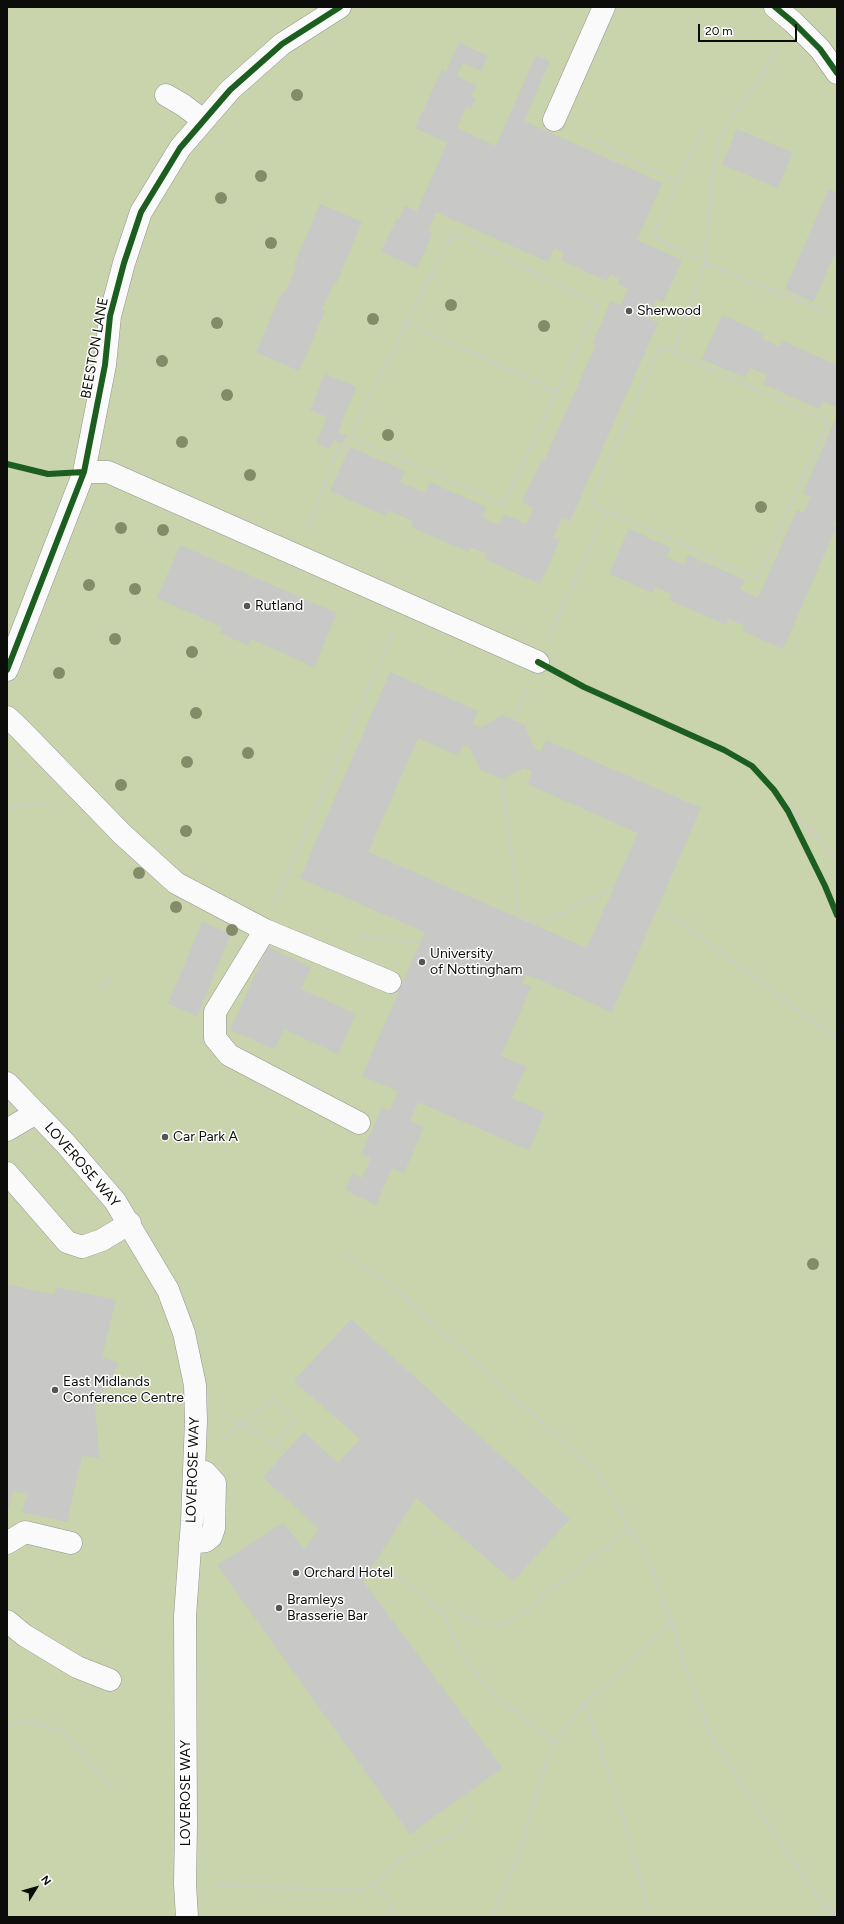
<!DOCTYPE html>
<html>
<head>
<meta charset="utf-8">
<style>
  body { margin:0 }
  #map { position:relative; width:844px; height:1924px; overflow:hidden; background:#dee0db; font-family:Figtree,sans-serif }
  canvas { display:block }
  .frame { position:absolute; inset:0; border:8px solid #0c0d0a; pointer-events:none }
  .north { position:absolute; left:16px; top:1868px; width:40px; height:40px; -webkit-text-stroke:3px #fff; paint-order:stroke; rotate:53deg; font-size:11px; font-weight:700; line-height:16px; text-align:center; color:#0c0d0a }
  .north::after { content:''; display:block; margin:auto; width:14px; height:18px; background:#0c0d0a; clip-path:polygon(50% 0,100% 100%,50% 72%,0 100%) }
  .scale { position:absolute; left:698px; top:24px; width:99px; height:18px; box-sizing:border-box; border:2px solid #0c0d0a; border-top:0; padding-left:5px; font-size:12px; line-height:14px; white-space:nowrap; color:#0c0d0a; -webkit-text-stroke:3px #fff; paint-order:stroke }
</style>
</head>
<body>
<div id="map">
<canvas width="844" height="1924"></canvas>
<div class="frame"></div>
<div class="north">N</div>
<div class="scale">20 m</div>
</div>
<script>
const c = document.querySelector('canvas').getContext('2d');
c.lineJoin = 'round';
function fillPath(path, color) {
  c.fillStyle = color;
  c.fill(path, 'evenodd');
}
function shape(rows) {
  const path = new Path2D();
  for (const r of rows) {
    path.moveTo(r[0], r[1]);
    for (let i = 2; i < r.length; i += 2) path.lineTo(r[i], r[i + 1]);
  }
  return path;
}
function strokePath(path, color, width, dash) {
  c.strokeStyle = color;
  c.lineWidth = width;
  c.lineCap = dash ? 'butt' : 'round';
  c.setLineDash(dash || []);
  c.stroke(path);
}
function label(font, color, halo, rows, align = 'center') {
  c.font = font + ' Figtree,sans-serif';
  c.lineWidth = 3;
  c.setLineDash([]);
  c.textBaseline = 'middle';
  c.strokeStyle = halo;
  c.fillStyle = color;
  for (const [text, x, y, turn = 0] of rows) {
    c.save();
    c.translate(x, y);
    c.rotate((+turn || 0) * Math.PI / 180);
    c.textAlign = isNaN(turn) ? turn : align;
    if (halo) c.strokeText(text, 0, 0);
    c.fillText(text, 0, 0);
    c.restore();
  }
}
const green = shape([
  [7,7,837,7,837,1917,7,1917]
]);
const building = shape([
  [459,43,488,56,481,71,463,63,457,76,476,85,471,97,475,99,471,109,466,107,457,128,496,146,536,55,550,61,524,121,662,183,637,240,682,260,663,302,656,299,648,318,658,323,570,521,562,518,553,537,560,540,540,584,485,559,487,554,470,547,468,552,411,527,413,521,388,510,386,516,330,491,350,447,405,471,400,482,425,493,430,482,486,507,482,517,499,525,504,514,526,524,534,508,522,502,542,459,544,461,596,345,592,344,611,301,621,305,628,288,618,284,620,279,610,274,607,281,561,260,564,252,554,248,548,262,436,212,428,231,433,233,417,268,381,252,397,218,399,220,405,206,417,211,447,143,415,128,442,70,446,72],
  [737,129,793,153,777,188,722,164],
  [829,189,837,193,837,249,813,302,785,289],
  [320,204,362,222,336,284,334,283,322,309,325,311,299,371,256,352,282,292,285,293,296,266,294,265],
  [722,315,764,334,762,339,780,347,782,341,837,365,834,371,837,372,837,407,823,401,819,409,763,384,767,375,750,368,745,378,702,359],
  [325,374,356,387,338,432,346,435,342,444,334,440,330,449,316,443,327,417,310,410],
  [837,415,837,515,832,526,836,528,783,649,743,631,745,626,729,619,726,625,669,600,672,594,656,587,653,593,609,574,629,529,671,548,666,557,684,565,688,555,745,580,740,590,758,598,797,510,804,513,811,497,803,493],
  [180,545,337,613,314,667,251,639,248,645,220,633,222,627,157,598],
  [390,672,478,711,472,724,480,728,503,715,525,725,534,748,541,752,546,740,701,808,612,1012,526,974,522,983,531,987,501,1056,526,1067,512,1098,545,1113,529,1150,418,1102,410,1121,424,1127,404,1173,392,1168,376,1205,345,1190,352,1174,362,1178,371,1158,361,1154,382,1107,390,1111,398,1091,362,1076,425,932,300,878],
  [418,738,458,756,463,745,469,747,481,770,502,779,524,768,532,771,527,784,638,833,587,948,368,852],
  [202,922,231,933,197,1016,168,1004],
  [268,947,311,967,301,989,356,1014,338,1054,284,1029,274,1049,230,1030],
  [7,1284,54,1295,56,1287,116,1300,102,1357,119,1363,95,1406,99,1458,82,1456,67,1522,22,1512,27,1494,13,1491,9,1508,7,1508],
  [351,1319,570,1519,513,1581,416,1498,363,1581,502,1768,410,1834,217,1565,283,1523,304,1549,319,1529,263,1477,304,1432,338,1463,360,1439,294,1381]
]);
const path = shape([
  [703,129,653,236,705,263,826,312],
  [580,133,678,182],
  [407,323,556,391],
  [660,346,828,422,758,578,590,503,660,346],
  [674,352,705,263,714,164,719,141,734,113,758,84,778,48],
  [307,529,338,449,344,451,350,437,407,323,454,232,598,305,504,504,350,437],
  [550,635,607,510],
  [514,721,528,688],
  [502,779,520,918,536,925,613,888],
  [774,790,837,858],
  [7,807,50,802],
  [275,904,394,630],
  [657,908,675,918,837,1039],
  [360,937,421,942],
  [100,988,111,977],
  [343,1254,386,1281,599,1474,648,1560,672,1622,691,1684,714,1740,785,1850,824,1905,837,1915],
  [111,1375,167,1405],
  [225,1415,274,1444],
  [225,1437,273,1399,295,1421,274,1444,286,1452],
  [378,1560,443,1612,458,1647,480,1679,497,1698,555,1743],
  [450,1607,469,1619,492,1626,505,1625,522,1614,629,1529],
  [585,1703,625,1822,650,1917],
  [7,1726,29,1720,64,1733,112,1787],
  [374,1884,389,1901,396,1917],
  [213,1885,351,1890,364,1889,374,1884,400,1860,451,1835,462,1826,469,1815,471,1804,468,1794],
  [492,1917,522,1845,543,1773,555,1743,585,1702,615,1677,672,1622]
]);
const minor = shape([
  [775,7,793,22,820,49,837,73],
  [166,95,183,105,203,120],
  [554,120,604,7],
  [84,472,108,472,538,662],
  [7,670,84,472,105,365,110,316,124,263,141,212,180,148,230,90,282,44,340,7],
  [7,717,18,727,122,834,176,883,265,930,390,982],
  [265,930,215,1012,215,1038,229,1055,359,1123],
  [7,1083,65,1143,115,1201,168,1290,184,1333,195,1385,196,1421,192,1521,185,1616,186,1825,185,1884,187,1917],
  [7,1130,36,1113],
  [7,1173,67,1242,82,1247,102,1240,130,1223],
  [7,1543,25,1532,71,1543],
  [190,1543,206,1541,211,1537,214,1528,215,1483,205,1472,194,1469],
  [7,1621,24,1635,77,1667,110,1680]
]);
const cycleway = shape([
  [775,7,793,22,820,49,837,73],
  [7,464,48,474,84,472],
  [538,662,584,687,724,750,752,766,774,790,788,811,825,886,837,915],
  [7,670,84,472,105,365,110,316,124,263,141,212,180,148,230,90,282,44,340,7]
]);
const trees = [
  [297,95],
  [261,176],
  [221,198],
  [271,243],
  [451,305],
  [373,319],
  [217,323],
  [544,326],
  [162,361],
  [227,395],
  [388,435],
  [182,442],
  [250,475],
  [761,507],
  [121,528],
  [163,530],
  [89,585],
  [135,589],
  [115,639],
  [192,652],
  [59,673],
  [196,713],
  [248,753],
  [187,762],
  [121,785],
  [186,831],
  [139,873],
  [176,907],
  [232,930],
  [813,1264]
];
const markers = [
  [629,311,4,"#565753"],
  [247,606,4,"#565753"],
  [422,962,4,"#565753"],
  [165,1137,4,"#565753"],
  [55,1390,4,"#565753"],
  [296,1573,4,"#565753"],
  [279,1608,4,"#565753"]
];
const poiNames = [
  ["Sherwood",637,311],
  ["Rutland",255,606],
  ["University",430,954],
  ["of Nottingham",430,970],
  ["Car Park A",173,1137],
  ["East Midlands",63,1382],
  ["Conference Centre",63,1398],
  ["Orchard Hotel",304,1573],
  ["Bramleys",287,1600],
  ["Brasserie Bar",287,1616]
];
const streetNames = [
  ["BEESTON LANE",95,348,-80],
  ["LOVEROSE WAY",82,1165,49],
  ["LOVEROSE WAY",193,1470,-88],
  ["LOVEROSE WAY",186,1793,-90]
];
fillPath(green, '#c9d3ac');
fillPath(building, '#c8c8c7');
strokePath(minor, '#959693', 23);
strokePath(path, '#cccccb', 2.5, [3, 2]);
strokePath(minor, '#fafafa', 22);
strokePath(cycleway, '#1b5e20', 6);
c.fillStyle = '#848b69';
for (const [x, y] of trees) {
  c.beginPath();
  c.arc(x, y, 6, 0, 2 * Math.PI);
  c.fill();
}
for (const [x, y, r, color] of markers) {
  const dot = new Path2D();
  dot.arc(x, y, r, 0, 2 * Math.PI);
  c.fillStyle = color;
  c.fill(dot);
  strokePath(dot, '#fff', 1.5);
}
label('14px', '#0c0d0a', '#fff', poiNames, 'left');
label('14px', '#0c0d0a', '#fff', streetNames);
</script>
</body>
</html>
